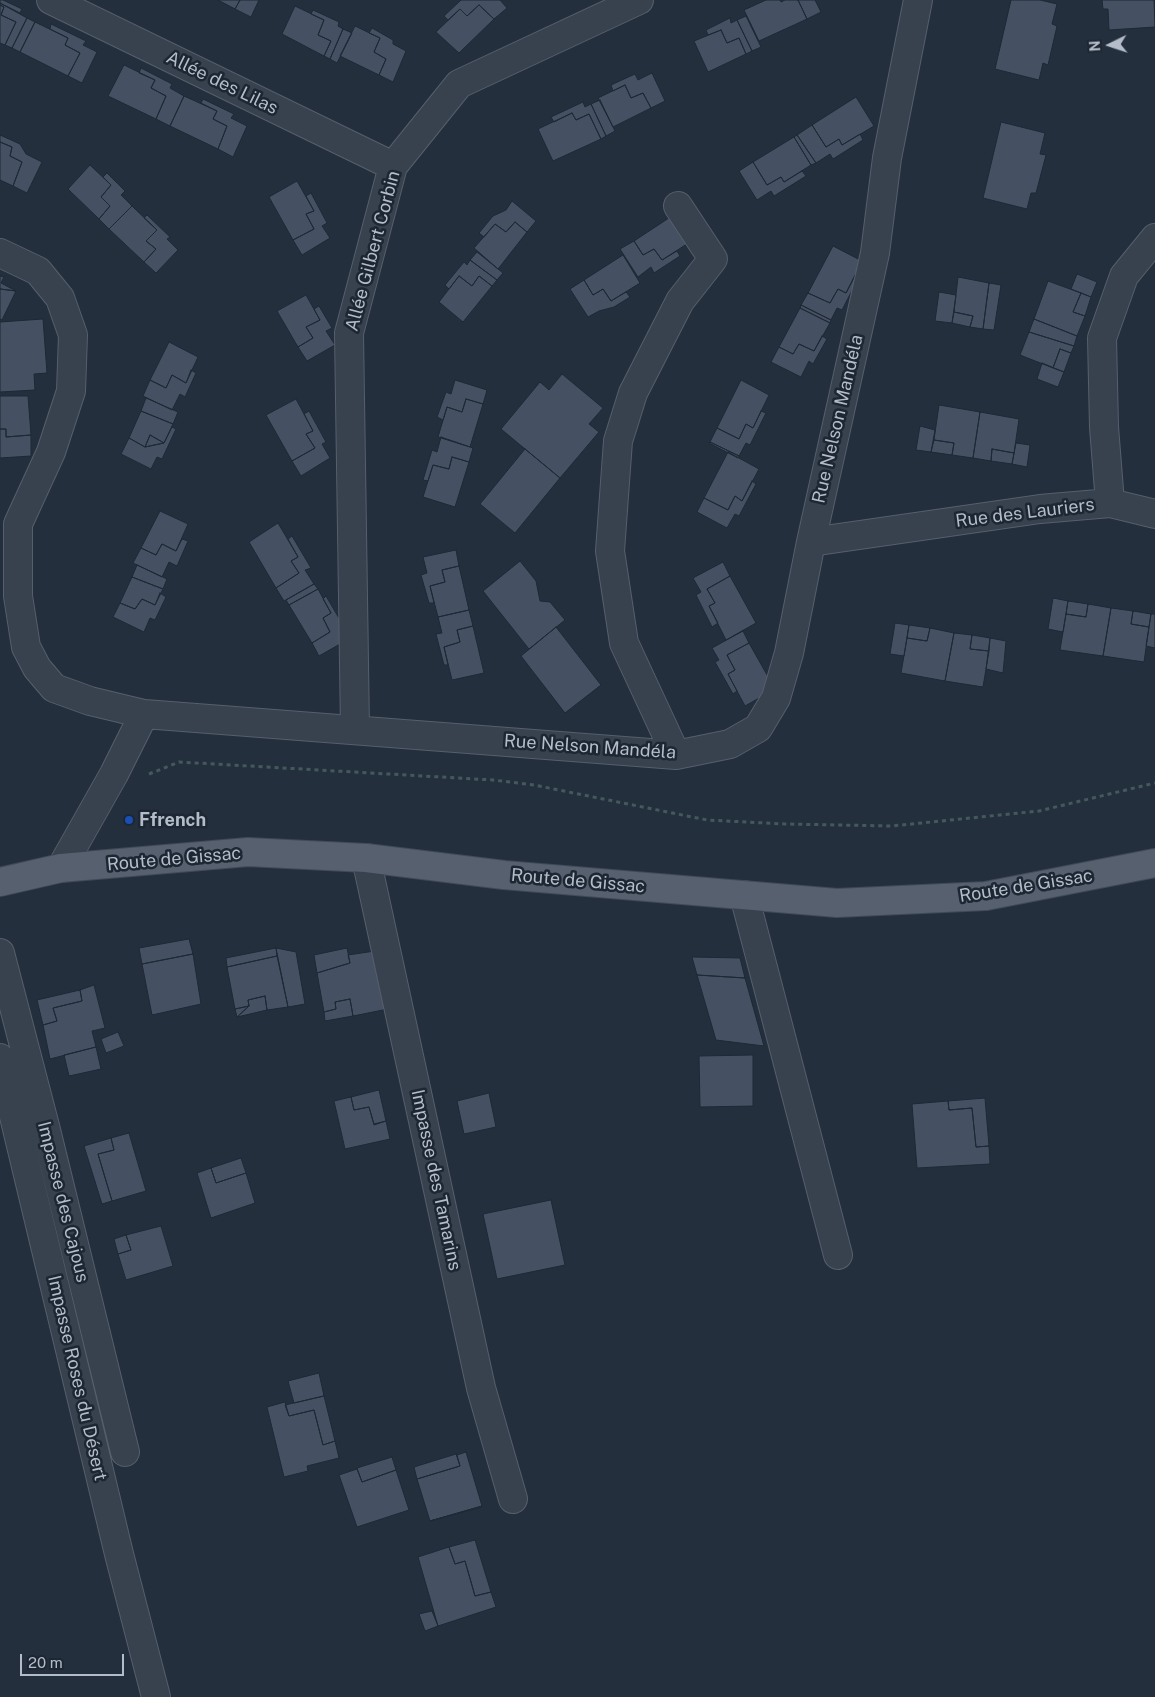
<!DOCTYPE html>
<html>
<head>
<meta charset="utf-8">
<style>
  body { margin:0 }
  #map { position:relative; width:1155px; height:1697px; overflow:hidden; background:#242f3e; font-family:"Public Sans",sans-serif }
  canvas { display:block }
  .north { position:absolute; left:1085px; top:20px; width:50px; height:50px; -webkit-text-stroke:4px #1d2633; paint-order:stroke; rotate:266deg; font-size:14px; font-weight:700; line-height:20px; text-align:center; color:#b4bcc9 }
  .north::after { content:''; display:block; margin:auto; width:18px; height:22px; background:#b4bcc9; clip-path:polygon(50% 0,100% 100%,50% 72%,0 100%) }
  .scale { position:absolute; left:20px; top:1654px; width:104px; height:22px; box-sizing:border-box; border:2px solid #b4bcc9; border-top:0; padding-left:6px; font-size:15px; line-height:18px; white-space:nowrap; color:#b4bcc9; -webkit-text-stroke:4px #1d2633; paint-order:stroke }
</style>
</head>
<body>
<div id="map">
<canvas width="1155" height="1697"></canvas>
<div class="north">N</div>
<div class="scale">20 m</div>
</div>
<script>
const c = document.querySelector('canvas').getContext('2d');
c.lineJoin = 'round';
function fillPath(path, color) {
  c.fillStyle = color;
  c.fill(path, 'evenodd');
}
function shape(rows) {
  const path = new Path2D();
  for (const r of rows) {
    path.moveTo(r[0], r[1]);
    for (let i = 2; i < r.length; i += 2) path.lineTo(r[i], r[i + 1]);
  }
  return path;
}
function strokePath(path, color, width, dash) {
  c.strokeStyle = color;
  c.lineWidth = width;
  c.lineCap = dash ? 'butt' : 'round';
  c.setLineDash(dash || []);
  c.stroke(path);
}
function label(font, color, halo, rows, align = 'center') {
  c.font = font + ' "Public Sans",sans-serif';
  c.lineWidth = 5;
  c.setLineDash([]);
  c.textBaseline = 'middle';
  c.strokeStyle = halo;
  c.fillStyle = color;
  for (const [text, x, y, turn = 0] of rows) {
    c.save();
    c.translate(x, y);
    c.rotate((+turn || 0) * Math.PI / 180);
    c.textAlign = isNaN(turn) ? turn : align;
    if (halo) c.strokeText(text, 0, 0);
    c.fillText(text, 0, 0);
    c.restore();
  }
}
const building = shape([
  [0,0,3,0,22,9,20,13,0,3,0,0],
  [218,0,240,0,235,9,218,0],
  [240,0,259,0,251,17,235,9,240,0],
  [461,0,500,0,507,8,494,19,479,5,467,16,460,9,448,20,444,16,461,0],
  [766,0,780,0,781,2,785,0,798,0,807,19,759,41,744,10,766,0],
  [798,0,815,0,821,12,807,19,798,0],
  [1011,0,1040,0,1057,4,1052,24,1057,26,1048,65,1043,63,1039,80,995,69,1011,0],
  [1102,0,1154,0,1155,27,1109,30,1108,9,1103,9,1102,0],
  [0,3,27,18,12,48,5,45,16,22,1,15,4,7,0,5,0,3],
  [0,5,4,7,1,15,16,22,5,45,0,43,0,5],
  [479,5,494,19,459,53,436,32,460,9,467,16,479,5],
  [295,6,324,20,318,35,331,41,324,56,282,34,295,6],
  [313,10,339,22,338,26,343,29,330,59,324,56,331,41,318,35,324,20,311,14,313,10],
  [746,16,761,47,752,51,737,20,746,16],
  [27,18,35,22,20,52,12,48,27,18],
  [730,18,731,23,737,20,752,51,746,54,739,38,727,43,721,30,708,35,706,30,730,18],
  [35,22,68,38,65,45,80,53,68,76,20,52,35,22],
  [51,24,86,41,83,45,97,52,82,83,68,76,80,53,65,45,68,38,50,29,51,24],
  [355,26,380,38,374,52,386,59,379,75,340,56,355,26],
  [372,28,393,40,393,44,406,51,393,82,379,75,386,59,374,52,380,38,369,33,372,28],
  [343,29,352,33,337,63,330,59,343,29],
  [721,30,727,43,739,38,746,54,708,72,694,41,721,30],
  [124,65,155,80,151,88,166,96,156,119,108,96,124,65],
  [141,68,172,84,170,88,184,96,170,126,156,119,166,96,151,88,155,80,139,73,141,68],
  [652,73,665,101,651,108,643,93,631,98,625,85,613,91,611,85,635,74,638,80,652,73],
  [625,85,631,98,643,93,651,108,613,127,598,98,625,85],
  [184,96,217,111,213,119,227,126,218,149,170,126,184,96],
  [856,97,874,126,842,145,839,139,826,147,812,125,856,97],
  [203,99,234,114,231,118,247,126,233,157,218,149,227,126,213,119,217,111,201,103,203,99],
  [600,100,615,131,606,136,591,104,600,100],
  [583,102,585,107,591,104,606,136,601,139,589,114,576,120,572,113,554,122,551,117,583,102],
  [572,113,576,120,589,114,601,139,553,161,538,129,572,113],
  [1001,122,1045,133,1040,154,1046,155,1036,193,1031,193,1027,209,983,198,1001,122],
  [812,125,826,147,839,139,842,145,860,134,863,140,833,159,830,154,816,163,797,135,812,125],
  [0,135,20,144,26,154,42,162,27,193,13,186,22,162,10,156,12,147,0,142,0,135],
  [797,135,816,163,811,165,794,137,797,135],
  [794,137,811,165,784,182,781,177,767,185,753,162,794,137],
  [0,142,12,147,10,156,22,162,13,186,0,180,0,142],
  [753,162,767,185,781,177,784,182,802,171,806,176,774,196,771,191,757,200,739,171,753,162],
  [90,165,111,185,101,197,110,206,99,219,68,189,90,165],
  [107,173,125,191,121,195,132,206,109,229,99,219,110,206,101,197,111,185,103,177,107,173],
  [297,181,314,211,306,214,314,229,293,240,269,197,297,181],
  [311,193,327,223,322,226,330,238,302,255,293,240,314,229,306,214,314,211,306,196,311,193],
  [512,201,536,221,527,232,515,222,506,232,495,224,484,237,479,233,493,216,506,210,512,201],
  [132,206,157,230,146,241,156,249,144,262,109,229,132,206],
  [147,215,170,237,167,239,178,250,156,273,144,262,156,249,146,241,157,230,144,218,147,215],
  [672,216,690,242,662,260,654,249,643,255,634,241,672,216],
  [515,222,527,232,498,269,474,248,495,224,506,232,515,222],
  [634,241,643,255,654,249,662,260,677,251,680,256,654,273,651,267,638,277,620,249,634,241],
  [833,246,862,261,846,293,838,289,830,303,808,293,833,246],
  [477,252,503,273,497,280,470,260,477,252],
  [623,255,640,283,611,301,603,289,593,295,584,280,623,255],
  [470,260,497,280,492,286,479,276,472,286,459,276,449,289,445,285,464,262,467,265,470,260],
  [1077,274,1097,282,1091,297,1071,289,1077,274],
  [0,276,4,277,1,283,16,291,0,289,0,276],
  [459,276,472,286,479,276,492,286,463,322,439,302,459,276],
  [855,276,859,277,842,310,837,308,831,320,801,305,808,293,830,303,838,289,846,293,855,276],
  [958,277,989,283,983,329,970,327,973,316,954,312,958,277],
  [584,280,593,295,603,289,611,301,626,292,630,297,614,307,599,311,588,317,570,289,584,280],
  [1048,281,1081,293,1073,312,1085,316,1077,336,1034,319,1048,281],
  [989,283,1001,285,994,330,983,329,989,283],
  [0,289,16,291,2,320,0,319,0,289],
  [939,292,956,295,952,323,935,321,939,292],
  [1081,293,1091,297,1085,316,1073,312,1081,293],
  [306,295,320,320,306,327,313,338,298,347,277,311,306,295],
  [801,305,831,320,830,323,800,308,801,305],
  [319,306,332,328,326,331,335,345,307,361,298,347,313,338,306,327,320,320,314,309,319,306],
  [800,308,830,323,814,351,799,344,793,354,779,347,800,308],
  [954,312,973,316,970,327,952,323,954,312],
  [43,319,47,373,34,374,35,390,0,392,0,322,43,319],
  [1034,319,1077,336,1074,346,1029,332,1034,319],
  [1029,332,1074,346,1071,353,1060,349,1053,368,1020,355,1029,332],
  [822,336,827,339,813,364,809,361,801,377,771,362,779,347,793,354,799,344,814,351,822,336],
  [169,342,198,357,186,383,172,375,166,388,150,380,169,342],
  [1060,349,1071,353,1064,372,1053,368,1060,349],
  [1042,363,1064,372,1058,387,1037,379,1042,363],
  [191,370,196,373,185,397,180,394,172,410,143,396,150,380,166,388,172,375,186,383,191,370],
  [562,374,603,408,589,424,599,432,560,478,501,429,540,382,549,390,562,374],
  [455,380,487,390,483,404,466,399,462,412,447,407,443,420,437,417,446,392,451,394,455,380],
  [741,380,769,395,753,428,746,424,739,439,717,428,741,380],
  [0,396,28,396,31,435,6,437,6,429,0,429,0,396],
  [146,398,178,412,173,424,141,411,146,398],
  [296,399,313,431,306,434,315,448,292,461,266,415,296,399],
  [466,399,483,404,470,447,438,437,447,407,462,412,466,399],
  [939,405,980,412,973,458,952,455,954,443,934,440,939,405],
  [141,411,173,424,164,443,150,435,145,447,129,438,141,411],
  [309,411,326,442,322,444,330,458,301,476,292,461,315,448,306,434,313,431,304,414,309,411],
  [761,411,766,413,750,445,746,443,739,456,710,442,717,428,739,439,746,424,753,428,761,411],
  [980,412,1019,419,1014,453,992,449,991,461,973,458,980,412],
  [920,426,935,430,931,452,916,450,920,426],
  [172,427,176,429,162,459,157,457,151,469,121,454,129,438,145,447,164,443,172,427],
  [0,429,6,429,6,437,31,435,31,456,0,458,0,429],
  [150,435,164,443,145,447,150,435],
  [441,437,473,448,469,462,452,457,449,469,433,465,428,481,423,480,432,450,437,452,441,437],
  [934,440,954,443,952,455,931,452,934,440],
  [710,442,739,456,738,458,709,443,710,442],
  [1016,443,1030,445,1027,467,1012,464,1016,443],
  [525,449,560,478,515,533,480,504,525,449],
  [992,449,1014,453,1012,464,991,461,992,449],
  [728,452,759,469,742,501,735,496,728,510,704,498,728,452],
  [452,457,469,462,455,507,423,497,433,465,449,469,452,457],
  [752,481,756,484,739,516,735,514,727,528,697,512,704,498,728,510,735,496,742,501,752,481],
  [160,511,188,524,176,551,162,544,156,555,141,548,160,511],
  [278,523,298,557,291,561,299,573,276,588,249,542,278,523],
  [292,536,311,568,305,570,314,584,284,601,276,588,299,573,291,561,298,557,288,539,292,536],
  [182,539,188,541,177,566,169,562,162,577,133,563,141,548,156,555,162,544,176,551,182,539],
  [456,550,459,566,442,570,445,582,430,586,434,603,429,603,421,575,427,573,423,557,456,550],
  [520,561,536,581,540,601,550,602,565,620,529,649,483,591,520,561],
  [723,562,730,576,707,589,715,603,709,606,718,623,712,627,696,595,701,592,693,578,723,562],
  [137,565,167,579,163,589,132,577,137,565],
  [459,566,469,610,438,617,430,586,445,582,442,570,459,566],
  [730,576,756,623,726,640,709,606,715,603,707,589,730,576],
  [132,577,163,589,155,605,142,599,135,609,120,603,132,577],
  [314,584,318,589,289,605,286,600,314,584],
  [318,589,331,613,323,618,330,632,312,643,289,605,318,589],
  [160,593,166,597,155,620,150,618,144,632,113,617,120,603,135,609,142,599,155,605,160,593],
  [326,596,343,625,339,628,347,640,319,656,312,643,330,632,323,618,331,613,323,599,326,596],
  [1053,598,1068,601,1063,632,1048,629,1053,598],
  [1068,601,1088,604,1086,617,1066,614,1068,601],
  [1088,604,1111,608,1103,656,1060,650,1066,614,1086,617,1088,604],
  [1111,608,1133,611,1131,624,1149,627,1144,662,1103,656,1111,608],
  [469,610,473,626,457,630,460,642,444,647,448,665,444,665,436,634,442,633,438,617,469,610],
  [1133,611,1151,614,1149,627,1131,624,1133,611],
  [1151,614,1155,614,1155,648,1146,646,1151,614],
  [895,623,909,625,904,656,890,654,895,623],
  [909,625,930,628,927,641,907,638,909,625],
  [473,626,484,673,452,680,444,647,460,642,457,630,473,626],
  [556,627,601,685,565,713,521,656,556,627],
  [930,628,954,633,945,681,901,673,907,638,927,641,930,628],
  [743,631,749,643,727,655,735,670,728,674,737,691,733,694,715,662,719,660,712,648,743,631],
  [954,633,972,635,970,649,989,651,983,687,945,681,954,633],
  [972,635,990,638,989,651,970,649,972,635],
  [990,638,1006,641,1003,673,986,669,990,638],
  [749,643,775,689,745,706,728,674,735,670,727,655,749,643],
  [189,939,193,954,142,964,139,948,189,939],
  [276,948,277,956,227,967,226,958,276,948],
  [276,948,296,952,305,1004,288,1007,276,948],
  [347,948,350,963,317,973,314,955,347,948],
  [375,951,388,1009,353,1016,350,999,335,1002,336,1009,324,1012,317,973,350,963,348,955,375,951],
  [193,954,201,1004,152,1015,142,964,193,954],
  [277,956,288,1007,267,1010,265,996,248,1000,249,1006,235,1009,227,967,277,956],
  [692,957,740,958,745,978,697,975,692,957],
  [697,975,745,978,764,1046,716,1040,697,975],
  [94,985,105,1028,92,1031,96,1047,50,1059,43,1025,57,1021,53,1008,82,1001,80,990,94,985],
  [80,990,82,1001,53,1008,57,1021,43,1025,37,1000,80,990],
  [265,996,267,1010,237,1017,249,1006,248,1000,265,996],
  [350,999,353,1016,325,1021,324,1012,336,1009,335,1002,350,999],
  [249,1006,237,1017,235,1009,249,1006],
  [118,1032,124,1046,106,1053,101,1039,118,1032],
  [96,1047,101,1069,69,1076,64,1055,96,1047],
  [753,1055,753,1106,700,1107,699,1056,753,1055],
  [379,1090,386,1121,374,1124,369,1107,354,1110,351,1097,379,1090],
  [489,1093,496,1127,464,1134,457,1101,489,1093],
  [351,1097,354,1110,369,1107,374,1125,386,1121,390,1139,345,1149,334,1101,351,1097],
  [985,1098,989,1146,976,1147,972,1108,949,1110,948,1101,985,1098],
  [948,1101,949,1110,972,1108,976,1147,989,1146,990,1164,917,1168,912,1104,948,1101],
  [129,1133,146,1191,112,1201,98,1154,114,1150,111,1138,129,1133],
  [111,1138,114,1150,98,1154,112,1201,102,1204,84,1146,111,1138],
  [241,1158,246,1173,216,1183,211,1168,241,1158],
  [211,1168,216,1183,246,1173,255,1203,211,1218,197,1173,211,1168],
  [551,1200,565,1265,497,1279,483,1214,551,1200],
  [161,1226,173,1266,126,1280,118,1254,131,1250,126,1235,161,1226],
  [126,1235,131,1250,118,1254,114,1239,126,1235],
  [319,1373,324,1396,294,1403,288,1381,319,1373],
  [324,1396,335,1441,323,1445,314,1410,289,1416,285,1405,324,1396],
  [285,1402,289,1416,314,1410,323,1445,335,1441,339,1458,307,1466,308,1471,284,1477,267,1407,285,1402],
  [466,1452,482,1506,430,1521,417,1479,460,1466,457,1455,466,1452],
  [456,1454,460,1466,417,1479,414,1467,456,1454],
  [392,1457,396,1470,362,1482,357,1468,392,1457],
  [357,1469,362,1482,396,1470,409,1510,357,1527,339,1475,357,1469],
  [482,1506,482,1507,430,1521,482,1506],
  [475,1540,491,1592,475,1596,465,1561,455,1564,449,1547,475,1540],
  [449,1547,455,1564,465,1561,475,1596,491,1592,496,1607,438,1626,418,1557,449,1547],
  [432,1611,438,1626,425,1631,419,1614,432,1611]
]);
const path = shape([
  [149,774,179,762,493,780,534,785,707,820,785,824,892,826,1039,811,1155,783]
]);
const minor = shape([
  [51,0,393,166],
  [0,253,38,271,60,298,73,335,71,391,51,452,18,524,18,596,26,647,37,668,54,688,90,701,144,714],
  [1110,503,1155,514],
  [811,542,1040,509,1110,503,1104,427,1102,338,1124,276,1155,238],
  [355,729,349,333,393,166,459,84,639,0],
  [676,755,624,643,610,551,618,441,633,393,680,301,713,259,678,206],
  [366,858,481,1388,513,1499],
  [61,868,114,774,144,714,676,755,730,744,758,728,776,698,789,653,811,542,875,253,887,158,918,0],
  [744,895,838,1255],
  [0,953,46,1130,125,1452],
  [0,1058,119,1554,156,1697]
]);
const major = shape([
  [0,882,61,868,248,852,366,858,504,875,837,903,986,896,1155,863]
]);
const markers = [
  [129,820,5,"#1a4fb4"]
];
const streetNames = [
  ["Allée des Lilas",222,83,26],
  ["Allée Gilbert Corbin",373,251,-75],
  ["Rue Nelson Mandéla",838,419,-77],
  ["Rue des Lauriers",1025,513,-7],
  ["Rue Nelson Mandéla",590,747,4],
  ["Route de Gissac",174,859,-5],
  ["Route de Gissac",578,881,5],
  ["Route de Gissac",1026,886,-9],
  ["Impasse des Tamarins",436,1180,78],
  ["Impasse des Cajous",63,1202,76],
  ["Impasse Roses du Désert",77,1378,77]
];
const poiNames = [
  ["Ffrench",139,820]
];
fillPath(building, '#455162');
strokePath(building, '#1f2835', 1);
strokePath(minor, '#565f6c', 30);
strokePath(major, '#414a57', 30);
strokePath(path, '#44595c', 3, [4, 4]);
strokePath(minor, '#38414e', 28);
strokePath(major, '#56606e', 28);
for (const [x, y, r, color] of markers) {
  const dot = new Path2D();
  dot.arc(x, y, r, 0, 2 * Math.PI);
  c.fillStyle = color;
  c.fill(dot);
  strokePath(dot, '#1d2633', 2);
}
label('18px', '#b4bcc9', '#1d2633', streetNames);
label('bold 18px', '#b4bcc9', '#1d2633', poiNames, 'left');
</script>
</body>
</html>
